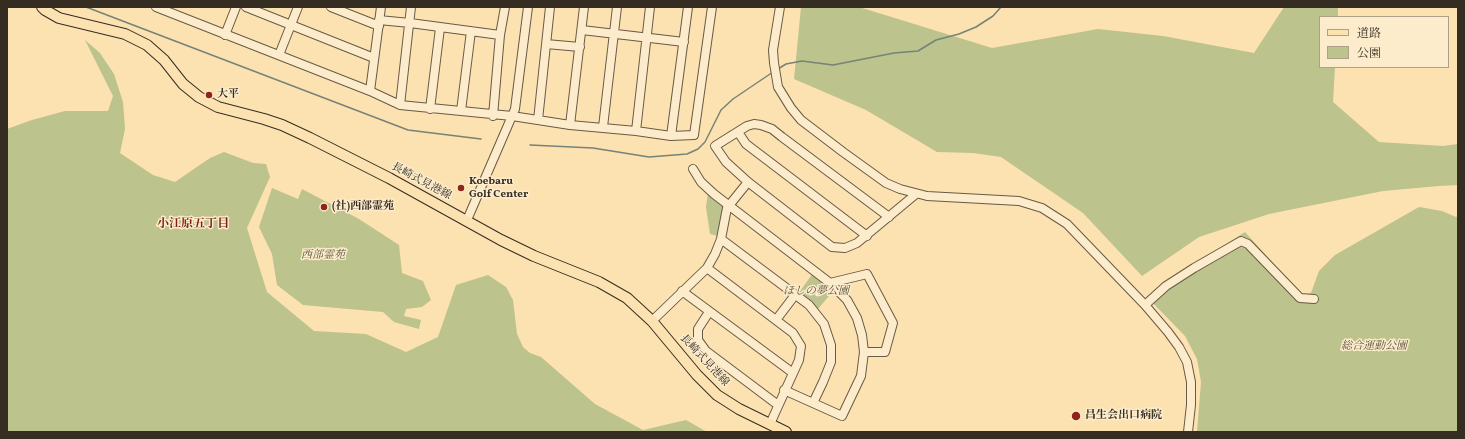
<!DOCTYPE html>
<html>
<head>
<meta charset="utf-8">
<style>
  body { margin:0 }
  #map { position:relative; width:1465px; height:439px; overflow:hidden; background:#fce1b1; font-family:Vollkorn,"Noto Serif JP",serif }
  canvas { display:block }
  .frame { position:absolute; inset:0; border:8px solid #352d22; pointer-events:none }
  .legend { position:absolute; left:1319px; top:16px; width:130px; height:52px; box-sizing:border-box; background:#fdeccc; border:1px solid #ada088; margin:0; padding:5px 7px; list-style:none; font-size:12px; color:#352d22 }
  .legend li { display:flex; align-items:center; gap:8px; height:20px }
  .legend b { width:20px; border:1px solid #ada088 }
</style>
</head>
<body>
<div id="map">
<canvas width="1465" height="439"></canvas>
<div class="frame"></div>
<ul class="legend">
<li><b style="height:5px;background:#fce1b1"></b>道路</li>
<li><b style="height:11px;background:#bcc38d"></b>公園</li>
</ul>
</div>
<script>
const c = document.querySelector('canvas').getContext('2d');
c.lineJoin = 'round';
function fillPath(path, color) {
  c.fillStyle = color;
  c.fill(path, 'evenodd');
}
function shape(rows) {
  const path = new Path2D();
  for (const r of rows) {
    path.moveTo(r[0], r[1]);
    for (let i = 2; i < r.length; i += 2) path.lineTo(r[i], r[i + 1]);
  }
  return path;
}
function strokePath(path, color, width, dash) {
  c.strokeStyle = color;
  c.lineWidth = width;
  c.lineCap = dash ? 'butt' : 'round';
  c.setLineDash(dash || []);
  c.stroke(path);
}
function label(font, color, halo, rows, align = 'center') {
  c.font = font + ' Vollkorn,"Noto Serif JP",serif';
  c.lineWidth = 3;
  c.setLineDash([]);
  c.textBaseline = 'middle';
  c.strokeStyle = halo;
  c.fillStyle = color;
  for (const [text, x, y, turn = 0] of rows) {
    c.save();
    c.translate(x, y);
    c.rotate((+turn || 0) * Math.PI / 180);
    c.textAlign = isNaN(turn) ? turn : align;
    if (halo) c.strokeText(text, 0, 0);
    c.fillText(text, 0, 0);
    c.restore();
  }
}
const green = shape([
  [801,7,859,7,992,48,1098,29,1163,36,1254,53,1284,7,1338,7,1338,17,1320,17,1320,67,1335,67,1333,102,1379,142,1443,146,1458,144,1458,185,1439,186,1383,191,1269,214,1199,237,1142,276,1083,213,1001,157,973,153,937,152,866,110,794,79],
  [85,40,100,53,114,74,123,102,125,129,120,153,153,175,175,182,210,158,224,152,253,163,266,164,270,177,247,228,267,292,314,331,366,334,406,352,438,337,456,285,488,275,506,287,513,300,517,334,523,347,530,353,541,357,595,404,643,430,686,420,707,432,7,432,7,129,32,120,65,111,108,111,113,96],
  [272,188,298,199,302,189,359,219,399,245,402,273,423,281,431,300,422,307,406,309,404,316,421,320,419,329,394,322,383,312,303,305,277,285,272,254,259,227],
  [708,193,724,206,718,236,710,234,706,207],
  [1419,207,1442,211,1456,217,1458,216,1458,432,1197,432,1201,382,1197,359,1185,336,1147,297,1157,288,1245,232,1302,295,1311,293,1319,271,1335,255],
  [813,273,834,290,818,309,798,294]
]);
const stream = shape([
  [86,7,408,130,481,139],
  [778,69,786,64,802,61,833,65,894,53,918,51,936,40,959,34,976,27,993,16,1001,7],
  [530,145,593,148,649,157,687,154,698,149,705,142,721,110,733,99,773,72]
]);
const minor = shape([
  [156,7,370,91,400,105,512,116,570,125,636,131,671,136,694,135,712,7],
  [246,7,374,58],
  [331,7,379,26],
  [780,7,773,50,774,63,778,87,791,108,801,120,843,152,886,183,900,189,927,196,1019,201,1042,208,1067,224,1145,305,1168,332,1179,347,1187,362,1191,382,1191,405,1188,432],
  [379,20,410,23,500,35],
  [582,30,684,42],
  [225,35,236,7],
  [546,44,580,47],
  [279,55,298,7],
  [370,91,381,7],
  [400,105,411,7],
  [430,109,440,28],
  [461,111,471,31],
  [493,116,500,35,505,7],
  [538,120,550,7],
  [570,125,584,7],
  [603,127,617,7],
  [636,131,650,7],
  [738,132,746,144,867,236],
  [671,136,688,7],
  [693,169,701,182,714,194,830,283,847,300,857,318,862,335,864,352,861,376,842,416,784,390],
  [748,182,726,162,715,146,747,126,754,124,761,125,772,129,782,137,889,217],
  [467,220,515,109,528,7],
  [721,239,809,305,824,324,831,345,831,362,823,382,813,403],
  [707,268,793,333,801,346,799,360,770,424],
  [830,283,867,274,893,323,885,352,864,352],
  [682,291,793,373],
  [1145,305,1166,286,1194,268,1241,241,1248,244,1300,298,1314,299],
  [709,312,698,329,698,340,706,351,778,405],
  [776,320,795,295],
  [652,321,707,268,715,254,721,239,727,208,748,182,832,247,845,248,857,243,916,194]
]);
const major = shape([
  [42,7,45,10,59,18,125,34,147,45,164,60,183,84,199,97,218,107,264,119,282,125,310,138,389,178,501,240,534,256,599,282,627,298,652,321,697,375,717,395,739,409,786,432]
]);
const markers = [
  [209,95,4,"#8f2418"],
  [461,188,4,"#8f2418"],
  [324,207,4,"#8f2418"],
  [1076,416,5,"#8f2418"]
];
const poiNames = [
  ["大平",217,95],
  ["Koebaru",469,182],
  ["Golf Center",469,195],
  ["(社)西部霊苑",332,207],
  ["昌生会出口病院",1085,416]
];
const streetNames = [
  ["長崎式見港線",421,182,28],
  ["長崎式見港線",704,361,47]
];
const parkNames = [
  ["西部霊苑",323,256],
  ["ほしの夢公園",816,292],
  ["総合運動公園",1374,347]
];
const neighbourhoodNames = [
  ["小江原五丁目",193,225]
];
fillPath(green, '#bcc38d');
strokePath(stream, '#758378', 1.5);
strokePath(minor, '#675a46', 10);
strokePath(major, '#352d22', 12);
strokePath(minor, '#fdeccc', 8);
strokePath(major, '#fce1b1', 10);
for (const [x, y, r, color] of markers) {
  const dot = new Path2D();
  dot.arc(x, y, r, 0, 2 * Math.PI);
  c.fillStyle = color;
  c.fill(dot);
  strokePath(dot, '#fdeccc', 1.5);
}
label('bold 11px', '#352d22', '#fdeccc', poiNames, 'left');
label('11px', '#352d22', '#fdeccc', streetNames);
label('italic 11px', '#57523d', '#fdeccc', parkNames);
label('bold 12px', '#7a1f14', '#fdeccc', neighbourhoodNames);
</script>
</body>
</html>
